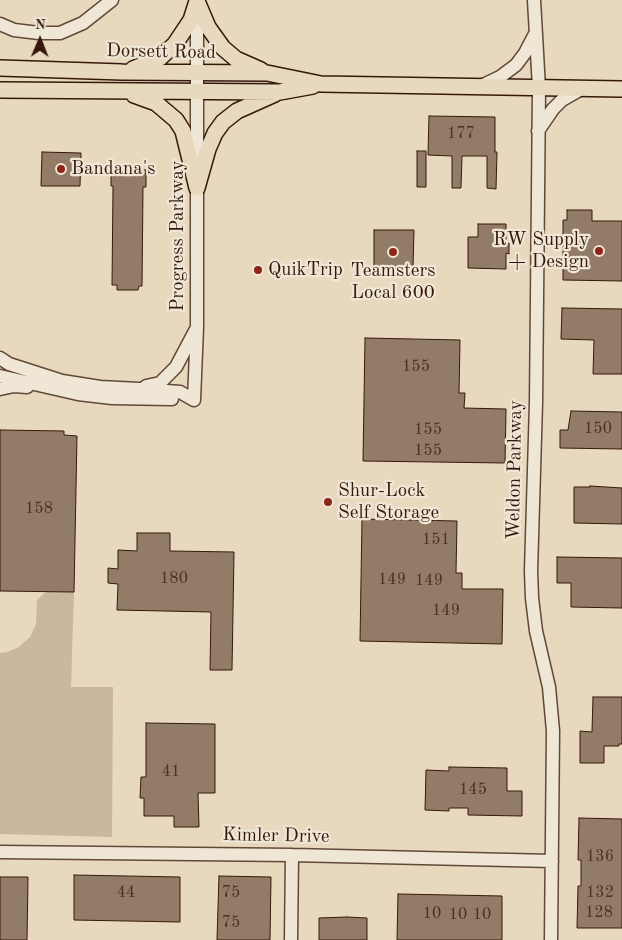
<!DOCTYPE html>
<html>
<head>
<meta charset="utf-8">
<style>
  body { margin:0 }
  #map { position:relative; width:622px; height:940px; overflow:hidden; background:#e7d8be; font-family:"Old Standard TT",serif }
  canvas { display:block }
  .north { position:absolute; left:15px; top:15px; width:50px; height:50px; -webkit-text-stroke:4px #efe6d5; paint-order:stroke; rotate:1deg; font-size:14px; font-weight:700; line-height:20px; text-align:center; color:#36180b }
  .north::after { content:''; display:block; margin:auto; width:18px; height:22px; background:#36180b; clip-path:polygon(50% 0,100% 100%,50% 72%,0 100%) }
</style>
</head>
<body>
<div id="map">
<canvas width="622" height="940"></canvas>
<div class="north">N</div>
</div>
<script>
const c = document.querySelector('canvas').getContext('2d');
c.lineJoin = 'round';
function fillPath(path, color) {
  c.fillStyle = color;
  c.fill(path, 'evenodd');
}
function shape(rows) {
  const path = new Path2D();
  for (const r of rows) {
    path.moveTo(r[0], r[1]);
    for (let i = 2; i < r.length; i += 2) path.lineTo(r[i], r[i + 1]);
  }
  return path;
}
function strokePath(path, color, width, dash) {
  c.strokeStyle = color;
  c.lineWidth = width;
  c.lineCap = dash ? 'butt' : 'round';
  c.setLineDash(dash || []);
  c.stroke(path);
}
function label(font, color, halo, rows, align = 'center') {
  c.font = font + ' "Old Standard TT",serif';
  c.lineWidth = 4.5;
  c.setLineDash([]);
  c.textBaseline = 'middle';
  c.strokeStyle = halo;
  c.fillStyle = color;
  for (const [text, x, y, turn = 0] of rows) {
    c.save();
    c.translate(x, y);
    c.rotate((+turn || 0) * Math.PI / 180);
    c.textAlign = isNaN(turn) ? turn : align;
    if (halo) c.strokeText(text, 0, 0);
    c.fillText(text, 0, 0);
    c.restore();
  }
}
const green = shape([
  [46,592,74,592,71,687,113,687,112,837,0,834,0,653,7,652,19,647,30,637,36,624,37,600]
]);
const building = shape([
  [429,116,495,117,495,152,497,152,496,189,487,188,487,156,462,156,461,188,452,188,452,156,428,155,429,116],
  [417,151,426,151,426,187,417,187,417,151],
  [42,152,81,153,80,186,41,186,42,152],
  [122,168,146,170,146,187,143,187,142,286,139,286,138,290,117,290,117,285,112,285,113,186,111,186,111,169,122,168],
  [567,210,592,210,592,221,622,221,622,281,563,280,563,220,567,220,567,210],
  [478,224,506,224,506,243,509,243,509,254,506,253,506,269,468,268,468,237,478,237,478,224],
  [374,230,414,230,413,268,374,267,374,230],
  [562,308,622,309,622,374,593,374,594,340,561,339,562,308],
  [365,338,460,340,459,393,465,393,464,408,506,409,505,463,363,461,365,338],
  [571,411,622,412,622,449,560,448,560,430,568,430,571,411],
  [0,430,64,431,64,435,77,436,74,592,0,591,0,430],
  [590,486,622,488,622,524,574,523,574,487,590,487,590,486],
  [362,519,457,521,456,573,462,573,462,589,503,589,502,644,360,641,362,519],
  [137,533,170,533,170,551,234,552,232,670,210,670,211,612,117,610,118,584,108,583,108,568,118,569,118,550,137,551,137,533],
  [557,557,622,558,622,608,571,607,571,583,557,583,557,557],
  [593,697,622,697,622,744,619,744,619,746,604,746,604,763,580,763,580,731,592,732,593,697],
  [146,723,215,724,215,793,198,793,199,827,174,827,174,816,144,816,144,798,140,798,141,777,146,777,146,723],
  [449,767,507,768,507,791,522,791,522,816,468,815,468,808,449,808,449,811,425,810,426,770,449,771,449,767],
  [579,818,622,819,622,928,577,928,578,886,581,886,581,860,578,860,579,818],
  [74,875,180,877,180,922,74,920,74,875],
  [219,876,271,877,270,940,217,940,219,876],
  [0,877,28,877,27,940,0,940,0,877],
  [398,894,502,896,502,940,397,940,398,894],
  [347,917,367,918,367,940,319,940,319,918,347,917]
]);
const minor = shape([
  [534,0,539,88,536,403,531,571,532,598,536,631,549,687,553,731,551,940],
  [0,24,14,30,39,33,60,33,83,23,112,0],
  [479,87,500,77,516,65,525,53,535,34],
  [538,131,553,109,562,100,583,88],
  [0,358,9,364,62,381,100,387,139,389,180,392,194,400],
  [0,376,78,394,112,398,172,399],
  [146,386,160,383,176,367,195,331],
  [0,389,14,386,27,387],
  [194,400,197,327,197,8],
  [0,852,292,855,552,861],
  [291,940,292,855]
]);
const major = shape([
  [197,1,208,27,223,48,236,59,261,70],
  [0,68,122,72,267,73,321,84,622,89],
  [133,69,160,58,175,44,191,20,197,1],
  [0,90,280,92,313,86],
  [134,95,156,103,176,120,183,131,197,188],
  [197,188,208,149,215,133,223,122,237,111,275,94]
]);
const markers = [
  [61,169,5,"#8f2418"],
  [599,251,5,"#8f2418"],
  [393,252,5,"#8f2418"],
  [258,270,5,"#8f2418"],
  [328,502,5,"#8f2418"]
];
const numberNames = [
  ["177",461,134],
  ["155",416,367],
  ["150",598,429],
  ["155",428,430],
  ["155",428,451],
  ["158",39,509],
  ["151",436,540],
  ["180",174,579],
  ["149",392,580],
  ["149",429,581],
  ["149",446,611],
  ["41",171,772],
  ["145",473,790],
  ["136",600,857],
  ["44",126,893],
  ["75",231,893],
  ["132",600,893],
  ["128",599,913],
  ["10",432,914],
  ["10",458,915],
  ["10",482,915],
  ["75",231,923]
];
const streetNames = [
  ["Dorsett Road",161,52,1],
  ["Progress Parkway",178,236,-90],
  ["Weldon Parkway",515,470,-89],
  ["Kimler Drive",276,836,1]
];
const poiNames = [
  ["Bandana's",71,169],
  ["RW Supply",589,240,"right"],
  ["+ Design",589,262,"right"],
  ["QuikTrip",268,270],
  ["Teamsters",393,271,"center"],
  ["Local 600",393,293,"center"],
  ["Shur-Lock",338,491],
  ["Self Storage",338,513]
];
fillPath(green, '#c9b7a0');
fillPath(building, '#927c68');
strokePath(building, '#36180b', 1);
strokePath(minor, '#624838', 15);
strokePath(major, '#36180b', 18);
strokePath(minor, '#efe6d5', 12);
strokePath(major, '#e7d8be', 15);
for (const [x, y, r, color] of markers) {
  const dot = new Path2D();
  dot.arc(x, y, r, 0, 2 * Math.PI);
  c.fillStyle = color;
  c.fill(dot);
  strokePath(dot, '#efe6d5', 2);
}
label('16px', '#4d3122', null, numberNames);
label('19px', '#36180b', '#efe6d5', streetNames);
label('19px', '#36180b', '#efe6d5', poiNames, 'left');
</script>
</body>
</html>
